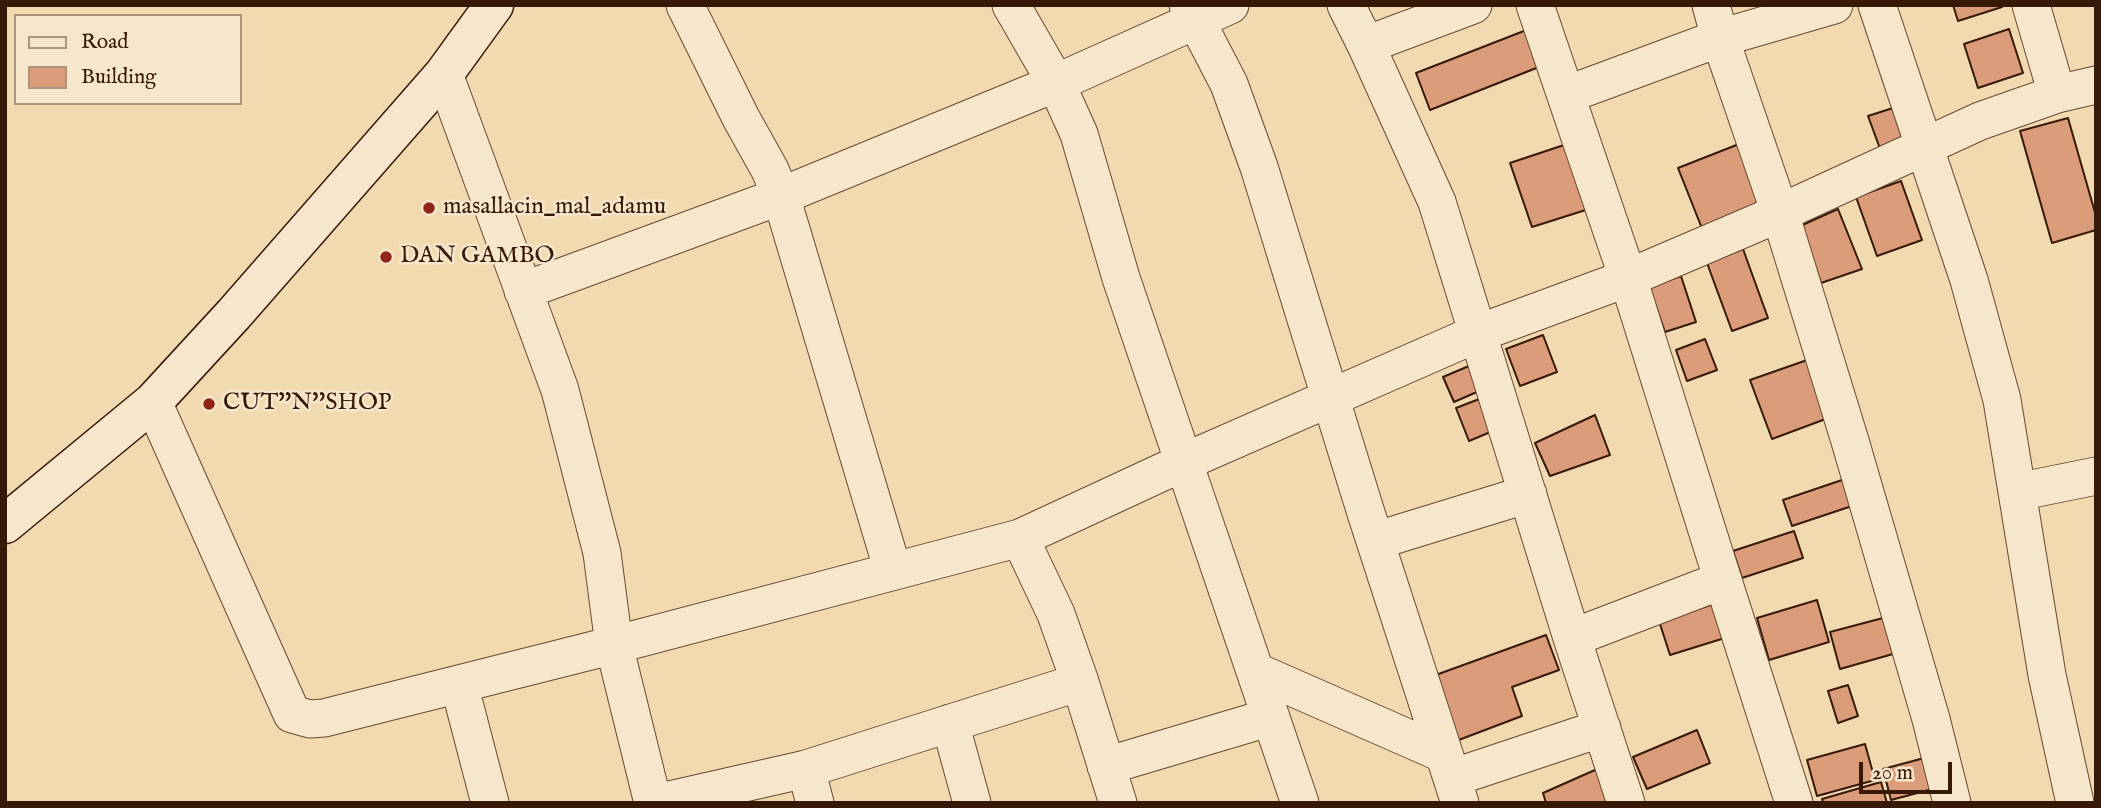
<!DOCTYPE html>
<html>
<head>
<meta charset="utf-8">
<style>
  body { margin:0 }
  #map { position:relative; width:2101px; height:808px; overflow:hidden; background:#f1d9b0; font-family:"IM FELL English",serif }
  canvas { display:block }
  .frame { position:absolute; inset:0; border:7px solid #371908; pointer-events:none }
  .legend { position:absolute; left:14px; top:14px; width:228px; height:91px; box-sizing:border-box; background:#f6e6cc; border:2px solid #aa947e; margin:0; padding:9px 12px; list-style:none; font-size:21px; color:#371908 }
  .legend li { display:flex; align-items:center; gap:14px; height:35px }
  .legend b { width:35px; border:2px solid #aa947e }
  .scale { position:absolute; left:1859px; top:762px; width:93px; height:32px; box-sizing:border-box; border:4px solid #371908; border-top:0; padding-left:9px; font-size:21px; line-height:24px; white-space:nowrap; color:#371908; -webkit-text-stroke:5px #f6e6cc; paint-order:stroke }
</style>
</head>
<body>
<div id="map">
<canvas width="2101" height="808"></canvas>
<div class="frame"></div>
<ul class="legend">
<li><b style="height:9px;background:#f6e6cc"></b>Road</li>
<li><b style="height:19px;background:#db9c79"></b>Building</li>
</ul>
<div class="scale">20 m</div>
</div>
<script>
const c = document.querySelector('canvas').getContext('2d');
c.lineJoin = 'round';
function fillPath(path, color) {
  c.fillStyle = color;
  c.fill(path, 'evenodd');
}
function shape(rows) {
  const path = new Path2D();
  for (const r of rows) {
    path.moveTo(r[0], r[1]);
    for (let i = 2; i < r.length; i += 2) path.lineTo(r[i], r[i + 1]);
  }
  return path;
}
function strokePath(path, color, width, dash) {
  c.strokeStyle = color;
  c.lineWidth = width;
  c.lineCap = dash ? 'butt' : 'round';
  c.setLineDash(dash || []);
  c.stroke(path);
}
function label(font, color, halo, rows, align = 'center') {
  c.font = font + ' "IM FELL English",serif';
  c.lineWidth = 5;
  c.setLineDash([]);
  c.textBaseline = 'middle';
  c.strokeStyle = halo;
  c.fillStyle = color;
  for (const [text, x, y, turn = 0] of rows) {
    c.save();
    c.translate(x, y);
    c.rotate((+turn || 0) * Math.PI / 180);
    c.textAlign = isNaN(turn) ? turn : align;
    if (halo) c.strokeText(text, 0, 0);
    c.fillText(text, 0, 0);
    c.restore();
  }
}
const building = shape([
  [1953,5,2001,5,2002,7,1958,21,1953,5],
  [1529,29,1544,65,1430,110,1416,73,1529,29],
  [2009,29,2023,73,1978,88,1964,44,2009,29],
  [1896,107,1909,145,1882,154,1868,116,1896,107],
  [2068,118,2096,216,2096,230,2052,243,2020,131,2068,118],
  [1570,143,1592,208,1532,227,1510,163,1570,143],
  [1739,144,1766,211,1705,236,1678,168,1739,144],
  [1901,181,1922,240,1877,256,1856,197,1901,181],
  [1838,209,1862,269,1821,283,1800,226,1838,209],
  [1743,249,1768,318,1732,331,1707,263,1743,249],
  [1681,276,1696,322,1665,332,1649,287,1681,276],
  [1543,335,1557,372,1520,386,1506,349,1543,335],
  [1705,339,1717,370,1687,381,1676,350,1705,339],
  [1810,359,1831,417,1772,439,1750,380,1810,359],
  [1476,363,1486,388,1454,402,1443,377,1476,363],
  [1487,396,1500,428,1469,441,1456,408,1487,396],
  [1595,415,1610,455,1550,476,1535,443,1595,415],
  [1845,479,1855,505,1792,526,1783,500,1845,479],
  [1794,531,1803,558,1742,578,1733,551,1794,531],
  [1817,600,1829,642,1769,660,1757,618,1817,600],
  [1717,603,1728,637,1670,655,1659,621,1717,603],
  [1883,618,1893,654,1840,669,1830,632,1883,618],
  [1546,635,1559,670,1512,687,1522,716,1456,741,1433,676,1546,635],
  [1848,685,1858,716,1838,723,1828,691,1848,685],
  [1697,730,1710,763,1647,789,1633,757,1697,730],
  [1865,744,1875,780,1817,796,1807,760,1865,744],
  [1928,757,1936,788,1891,800,1883,769,1928,757],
  [1604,766,1616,803,1546,803,1543,793,1604,766],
  [1881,782,1887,803,1823,803,1822,799,1881,782]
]);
const street = shape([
  [685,5,741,118,770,170,781,196,893,571],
  [1011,5,1056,83,1079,134,1121,278,1300,803],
  [1188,5,1229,84,1259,167,1366,513,1460,803],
  [1346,5,1366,45,1437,202,1572,638,1626,803],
  [1535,5,1628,278,1712,546,1794,803],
  [1711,5,1720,38,1780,213,1850,441,1931,719,1952,803],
  [1877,5,1969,280,2002,400,2047,675,2075,803],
  [2031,5,2057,94],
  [1366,45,1473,5],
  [444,74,560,390,602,553,614,645,653,803],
  [1566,95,1720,38,1834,5],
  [523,291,781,196,1056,83,1230,5],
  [153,402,292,714,310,719,324,718,614,645,1020,538,1184,462,1476,334,1628,278,1780,213,1980,121,2057,94,2096,85],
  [2017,492,2096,476],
  [1020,538,1056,614,1080,682,1118,803],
  [1375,541,1528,494],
  [1572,638,1723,580],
  [1255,671,1444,754],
  [459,684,490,803],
  [950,723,972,803],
  [1106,766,1271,717],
  [806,769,815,803],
  [1452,778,1602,728],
  [656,803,806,769,1080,682]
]);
const secondary = shape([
  [5,524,153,402,234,314,444,74,494,5]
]);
const markers = [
  [429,208,7,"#8f2418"],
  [386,257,7,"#8f2418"],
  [209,404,7,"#8f2418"]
];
const poiNames = [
  ["masallacin_mal_adamu",443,208],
  ["DAN GAMBO",400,257],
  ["CUT''N''SHOP",223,404]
];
fillPath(building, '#db9c79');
strokePath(building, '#371908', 2);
strokePath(street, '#664932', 39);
strokePath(secondary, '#371908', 41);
strokePath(street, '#f6e6cc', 37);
strokePath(secondary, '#f6e6cc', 38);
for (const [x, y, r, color] of markers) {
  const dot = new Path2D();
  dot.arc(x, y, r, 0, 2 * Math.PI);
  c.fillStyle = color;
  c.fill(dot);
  strokePath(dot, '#f6e6cc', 2.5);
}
label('24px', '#371908', '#f6e6cc', poiNames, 'left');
</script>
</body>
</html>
